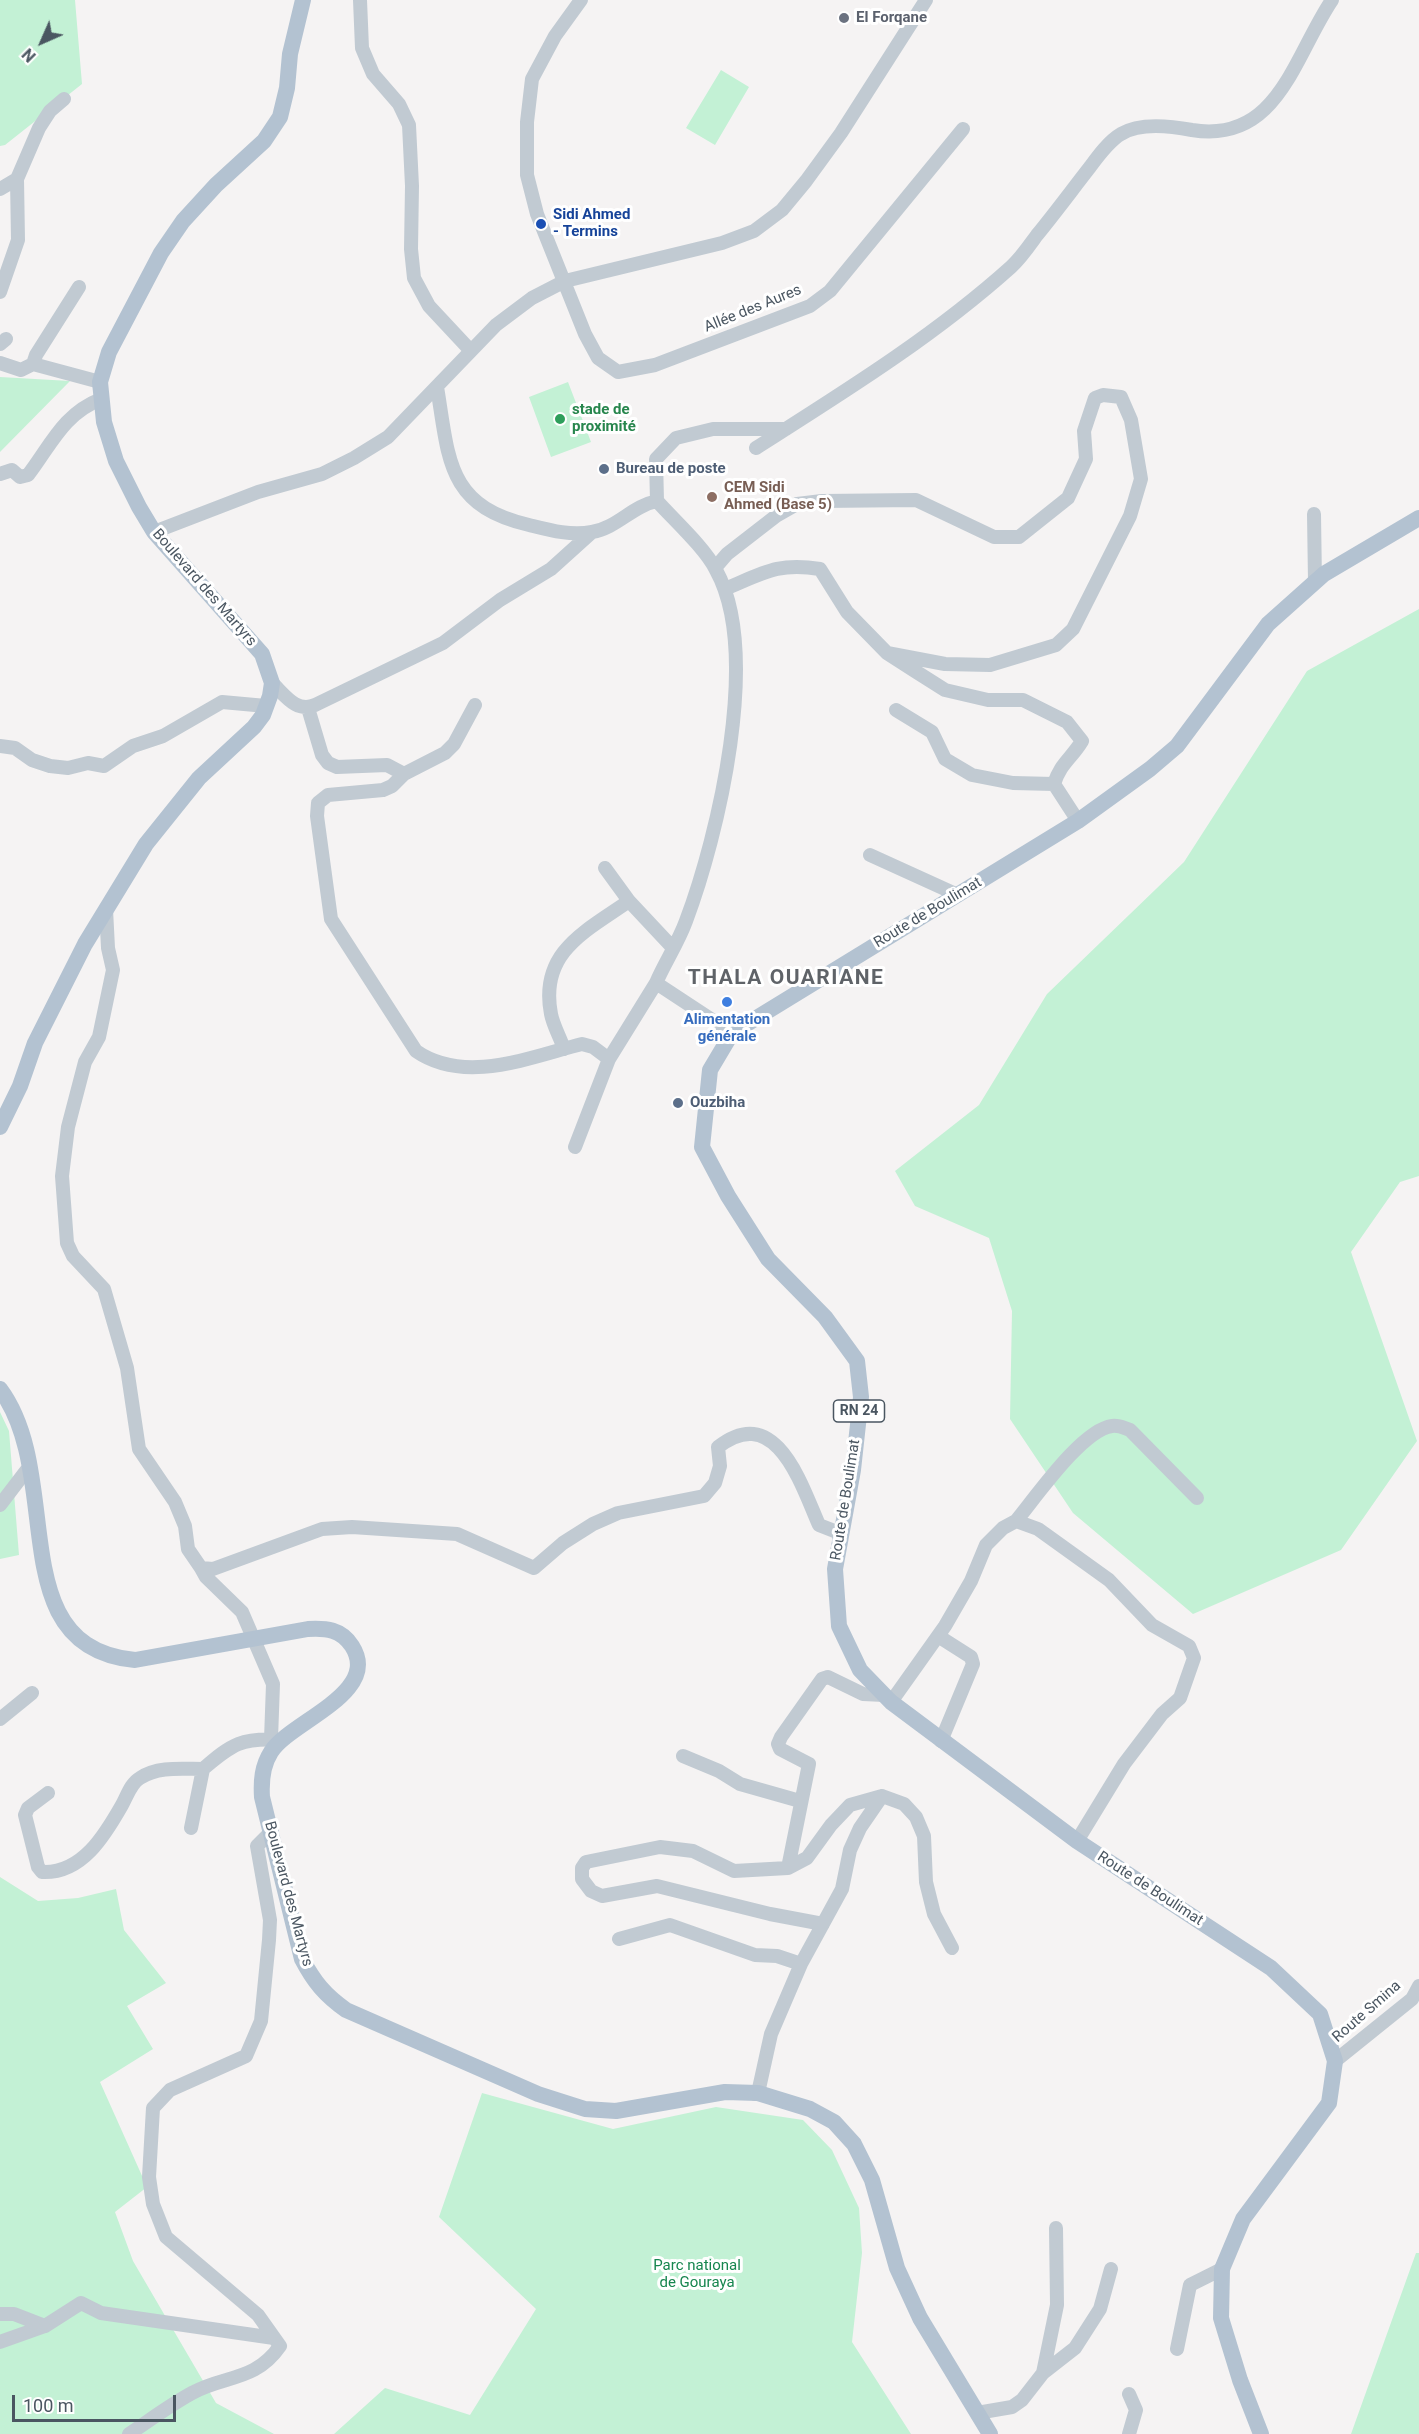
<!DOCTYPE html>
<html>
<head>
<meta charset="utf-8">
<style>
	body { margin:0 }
	#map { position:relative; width:1419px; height:2434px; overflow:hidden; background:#f5f3f3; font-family:Roboto,sans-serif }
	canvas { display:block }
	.north { position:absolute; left:12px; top:12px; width:60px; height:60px; -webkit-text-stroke:4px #fff; paint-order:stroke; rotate:225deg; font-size:16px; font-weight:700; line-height:24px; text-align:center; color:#4a5661 }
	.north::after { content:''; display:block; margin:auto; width:21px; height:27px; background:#4a5661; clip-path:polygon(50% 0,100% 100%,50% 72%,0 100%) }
	.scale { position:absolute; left:12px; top:2395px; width:164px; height:27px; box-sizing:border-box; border:3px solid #4a5661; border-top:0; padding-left:8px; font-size:18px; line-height:21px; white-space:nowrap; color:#4a5661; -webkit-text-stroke:4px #fff; paint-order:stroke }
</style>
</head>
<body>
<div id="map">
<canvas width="1419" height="2434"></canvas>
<div class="north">N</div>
<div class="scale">100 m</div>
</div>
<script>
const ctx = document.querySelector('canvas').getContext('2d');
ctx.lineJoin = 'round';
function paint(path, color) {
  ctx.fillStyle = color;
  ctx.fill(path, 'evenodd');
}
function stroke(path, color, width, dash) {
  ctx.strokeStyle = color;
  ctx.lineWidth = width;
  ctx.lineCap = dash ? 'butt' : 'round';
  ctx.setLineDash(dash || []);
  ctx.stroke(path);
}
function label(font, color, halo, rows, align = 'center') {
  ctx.font = font + ' Roboto,sans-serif';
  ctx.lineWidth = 6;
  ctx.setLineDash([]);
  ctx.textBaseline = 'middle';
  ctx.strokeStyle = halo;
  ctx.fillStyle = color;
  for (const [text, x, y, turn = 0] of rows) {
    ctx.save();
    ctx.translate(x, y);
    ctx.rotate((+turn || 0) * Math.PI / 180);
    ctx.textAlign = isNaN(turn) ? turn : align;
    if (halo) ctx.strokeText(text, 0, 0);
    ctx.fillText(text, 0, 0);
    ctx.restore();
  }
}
const green = new Path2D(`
	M0,0H75L82,84L5,145L0,146Z
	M721,70L749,87L715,145L686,128Z
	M0,377L70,381L0,452Z
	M568,382L591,442L551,457L529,397Z
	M1419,609V1176L1400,1182L1351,1252L1417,1441L1341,1550L1193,1614L1073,1513L1010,1419L1012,1311L989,1238L915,1206L895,1171L979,1105L1047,994L1184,862L1307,671Z
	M0,1412L9,1431L19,1555L0,1559Z
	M0,1877L38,1901L78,1898L116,1889L124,1930L166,1983L127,2006L153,2049L100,2082L147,2187L115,2212L133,2261L216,2403L274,2434H0Z
	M482,2093L613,2129L716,2107L803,2120L832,2150L859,2208L862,2253L852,2342L911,2434H334L385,2388L470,2415L536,2309L439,2217Z
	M1416,2253H1419V2434H1351Z`);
const minor = new Path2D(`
	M360,0L362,48L373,74L399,104L409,125L412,186L411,249L414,278L429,306L471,351
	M581,0L555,36L532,79L527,122V175L537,214L585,334L598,358L618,372L655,365L810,306L830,291L963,129
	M0,189L17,179
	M0,292L18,240L17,179L39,128L50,111L64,99
	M0,344L6,339
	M0,363L21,370L33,364L100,382
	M33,364L36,355L79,287
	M437,387C449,458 446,506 529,525C549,530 570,536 592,532C617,528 632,506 657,501
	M756,448C844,392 933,337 1011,267C1021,258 1029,246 1037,235C1055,213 1072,190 1090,167C1098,156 1109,141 1121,134C1140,122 1171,126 1192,130C1278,144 1294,56 1332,0
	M0,474L12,470L20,477L28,475C51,445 63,414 101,399
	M1314,514L1315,582
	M154,532L258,492L322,474L354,458L388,437L496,325L532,298L565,281L722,243L754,231L782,210L806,181L841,133L926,0
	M715,568L727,554L776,516L797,504L822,501L916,500L994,537H1019L1068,498L1086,459L1084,431L1095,398L1103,395L1121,397L1131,420L1141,479L1130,516L1073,629L1056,645L990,665L945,664L887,653
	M725,589C763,573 778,562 820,569L847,612L887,653L915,671L945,690L988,700H1023L1067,722L1082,741C1071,759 1060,764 1054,784L1078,821
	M272,683C285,695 296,713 315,705L443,643L500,600L551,569L592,532
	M475,705L454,744L445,753L404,774L392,786L383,790L328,795L318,803L317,816L331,919L416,1051C465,1085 530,1057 582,1044L593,1047L609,1059
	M308,708L322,755L328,763L337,767L387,765L404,774
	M896,710L932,732L945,759L972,775L1013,783L1054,784
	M0,746L15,748L32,760L50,766L68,768L88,763L104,766L133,746L163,736L222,702L266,706
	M870,855L958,895
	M605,868L629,901L673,948
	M106,909L108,948L113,970L99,1037L85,1062L68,1127L62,1176L67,1243L73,1256L104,1289L127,1368L139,1449L175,1502L185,1526L188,1549L201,1568L213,1569L322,1529L352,1527L457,1534L534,1568L563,1543L593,1524L618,1513L704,1496L715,1483L720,1466L718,1447C776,1402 801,1484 819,1525L842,1534
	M732,1033L656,983C665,962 678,943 686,921C718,836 762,653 716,570C705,548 674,520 657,501L656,459L676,438L713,429H786
	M564,1049C560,1037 553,1025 551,1014C539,952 586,931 629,901
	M575,1147L609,1059L656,983
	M0,1505L26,1471
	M1016,1521C1036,1497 1082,1430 1112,1426C1119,1425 1124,1428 1130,1430L1197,1498
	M201,1568L206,1577L242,1612L273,1684L271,1739
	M938,1636L971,1657L973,1664L941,1741
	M891,1702L945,1626L971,1581L986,1545L1003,1528L1016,1521L1038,1529L1109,1580L1152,1625L1189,1646L1194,1658L1180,1698L1162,1714L1124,1764L1077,1841
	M0,1719L32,1693
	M683,1756L719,1771L740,1784L800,1801
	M48,1793L28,1808L25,1815L38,1867L42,1872C82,1874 105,1835 122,1805C127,1796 131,1783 140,1778C158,1766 182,1769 203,1769C232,1744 242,1737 282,1740
	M191,1828L203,1769
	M788,1868L809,1764L780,1749L778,1744L781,1737L822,1679L828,1677L863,1694L884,1695
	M823,1924L770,1914L657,1886L602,1896L591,1891L582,1879V1868L586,1862L660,1847L693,1851L734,1871L788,1868L807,1858L831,1825L850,1805L882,1796L904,1804L916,1817L924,1836L926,1882L934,1914L952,1948
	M619,1939L670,1925L755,1955L777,1956L801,1964
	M1335,2061L1412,1999L1419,1986
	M755,2094L758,2093L771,2034L801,1964L842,1889L850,1850L860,1828L882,1796
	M0,2314H14L45,2326
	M0,2342L45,2326L81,2303L101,2313L274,2338
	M1177,2349L1190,2285L1222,2269
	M1043,2373L1057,2305L1056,2228
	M977,2413L1012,2407L1022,2400L1043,2373L1075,2348L1100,2309L1111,2269
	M129,2434C150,2420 170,2405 192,2393C224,2375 255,2382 280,2346L258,2315L166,2237L153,2204L149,2177L153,2108L170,2090L246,2056L261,2021L269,1940L270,1920L257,1846L272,1831
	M1129,2434L1136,2410L1129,2394`);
const major = new Path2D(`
	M0,1127L20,1086L35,1043L85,944L146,844L199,778L254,727L263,715L270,696L272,683L262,654L154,532L139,507L116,461L104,422L100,382L109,352L161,253L183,221L216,185L264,141L280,117L287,88L290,54L303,0
	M0,1389C66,1478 0,1647 135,1660L308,1629C326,1628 341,1629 352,1646C382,1693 289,1722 271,1752C262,1766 261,1781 262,1797L302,1959C314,1982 325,1995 346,2010L538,2094L585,2109L616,2111L725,2092L758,2093L810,2109L834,2122L854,2144L872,2180L897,2268L920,2318L990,2434
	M1261,2434L1240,2380L1221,2318L1222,2269L1243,2219L1329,2103L1335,2061L1320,2014L1271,1968L1077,1841L891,1702L860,1670L839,1626L835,1569L853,1470L861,1397L857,1361L825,1317L768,1259L728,1196L702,1147L710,1070L732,1033L1078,821L1150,769L1177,746L1268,624L1324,574L1419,518`);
const markers = [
	[844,18,6,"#6b7280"],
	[541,224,6,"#1a4fb4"],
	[560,419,6,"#2e9e5b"],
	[604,469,6,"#5c6f8a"],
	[712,497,6,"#8d6e63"],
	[727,1002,6,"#3f7fe0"],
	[678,1103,6,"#5c6f8a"]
];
const shields = [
	[859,1411,51]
];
const shieldNames = [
	["RN 24",859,1411]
];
const worshipNames = [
	["El Forqane",856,18]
];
const transitNames = [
	["Sidi Ahmed",553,215],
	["- Termins",553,232]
];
const streetNames = [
	["Allée des Aures",753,309,-22],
	["Boulevard des Martyrs",204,588,49],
	["Route de Boulimat",928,913,-31],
	["Route de Boulimat",846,1500,-81],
	["Route de Boulimat",1150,1889,33],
	["Boulevard des Martyrs",288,1894,75],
	["Route Smina",1367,2012,-41]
];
const leisureNames = [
	["stade de",572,410],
	["proximité",572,427]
];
const serviceNames = [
	["Bureau de poste",616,469],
	["Ouzbiha",690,1103]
];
const educationNames = [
	["CEM Sidi",724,488],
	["Ahmed (Base 5)",724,505]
];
const shopNames = [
	["Alimentation",727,1020],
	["générale",727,1037]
];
const parkNames = [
	["Parc national",697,2266],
	["de Gouraya",697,2283]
];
const districtNames = [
	["THALA OUARIANE",786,979]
];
paint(green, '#c3f1d5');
stroke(minor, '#c1cad2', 14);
stroke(major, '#b3c2d1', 16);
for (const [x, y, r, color] of markers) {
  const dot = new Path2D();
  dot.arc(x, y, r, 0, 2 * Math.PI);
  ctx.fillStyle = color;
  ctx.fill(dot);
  stroke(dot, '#fff', 2);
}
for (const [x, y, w] of shields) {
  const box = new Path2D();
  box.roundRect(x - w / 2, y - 11, w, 22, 4.5);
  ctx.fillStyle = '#fff';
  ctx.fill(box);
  stroke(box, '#4a5661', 1.5);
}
label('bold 14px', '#4a5661', null, shieldNames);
label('bold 15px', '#5b616d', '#fff', worshipNames, 'left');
label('bold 15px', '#164399', '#fff', transitNames, 'left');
label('15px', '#4a5661', '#fff', streetNames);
label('bold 15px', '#27864d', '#fff', leisureNames, 'left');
label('bold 15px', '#4e5e75', '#fff', serviceNames, 'left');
label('bold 15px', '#785e54', '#fff', educationNames, 'left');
label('bold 15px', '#366cbe', '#fff', shopNames);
label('15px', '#17864f', '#fff', parkNames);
ctx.letterSpacing = '1.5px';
label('bold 21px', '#5f6368', '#fff', districtNames);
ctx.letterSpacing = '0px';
</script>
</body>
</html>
